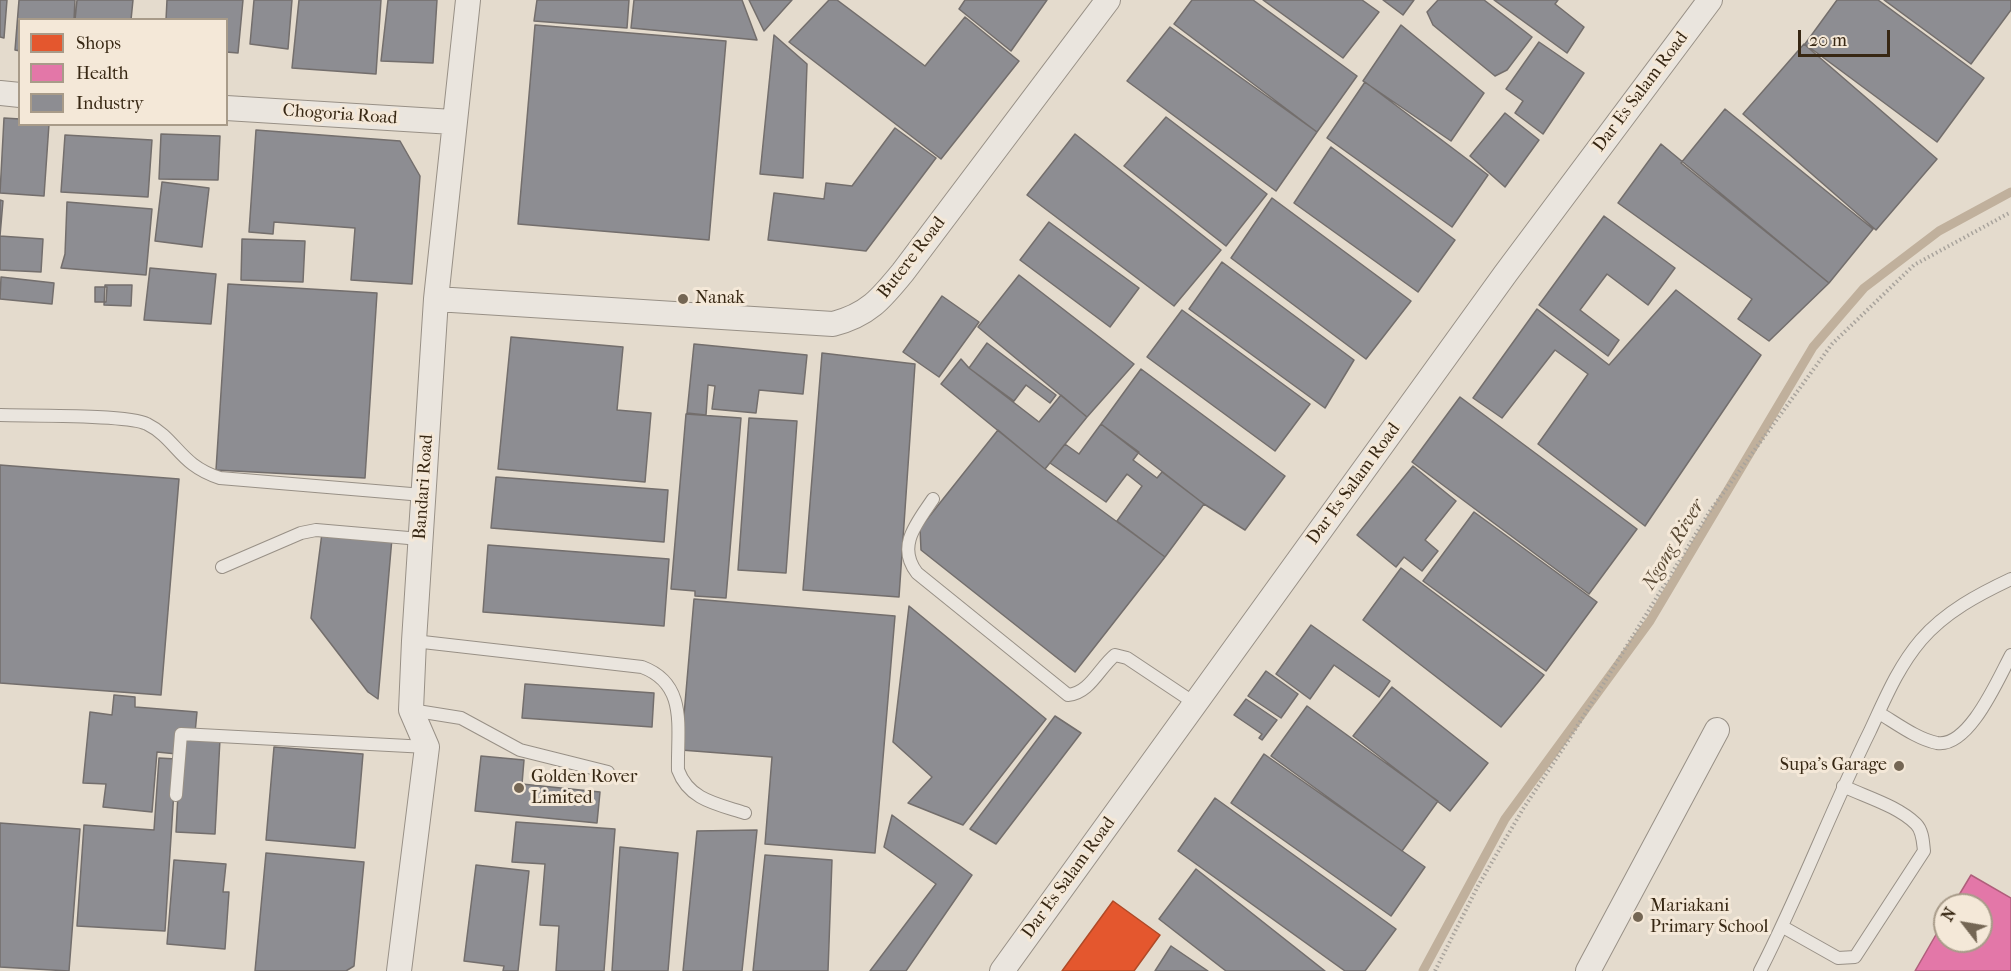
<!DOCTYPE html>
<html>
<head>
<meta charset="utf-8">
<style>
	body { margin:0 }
	#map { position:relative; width:2011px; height:971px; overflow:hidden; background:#e4dbcd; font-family:"IM FELL French Canon",serif }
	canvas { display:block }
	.legend { position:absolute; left:18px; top:18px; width:210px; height:108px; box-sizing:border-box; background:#f4e8d8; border:2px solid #a89b89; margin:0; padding:8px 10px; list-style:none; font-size:18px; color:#372713 }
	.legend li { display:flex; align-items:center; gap:12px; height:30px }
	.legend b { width:30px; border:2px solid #a89b89 }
	.north { position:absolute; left:1933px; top:893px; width:60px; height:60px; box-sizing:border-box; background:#f4e8d8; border:2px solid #a89b89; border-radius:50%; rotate:301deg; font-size:16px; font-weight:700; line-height:24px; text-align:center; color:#372713 }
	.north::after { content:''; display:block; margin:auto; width:21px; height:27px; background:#746654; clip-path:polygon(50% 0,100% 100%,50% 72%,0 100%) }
	.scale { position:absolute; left:1798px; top:30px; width:92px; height:27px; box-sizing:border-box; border:3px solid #372713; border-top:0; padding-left:8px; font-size:18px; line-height:21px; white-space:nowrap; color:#372713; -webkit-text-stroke:4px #f4e8d8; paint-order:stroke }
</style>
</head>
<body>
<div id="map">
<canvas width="2011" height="971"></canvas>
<ul class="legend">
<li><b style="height:16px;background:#e4572e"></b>Shops</li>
<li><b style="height:16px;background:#e377a8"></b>Health</li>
<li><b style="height:16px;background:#8d8d92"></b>Industry</li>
</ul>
<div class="north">N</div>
<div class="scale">20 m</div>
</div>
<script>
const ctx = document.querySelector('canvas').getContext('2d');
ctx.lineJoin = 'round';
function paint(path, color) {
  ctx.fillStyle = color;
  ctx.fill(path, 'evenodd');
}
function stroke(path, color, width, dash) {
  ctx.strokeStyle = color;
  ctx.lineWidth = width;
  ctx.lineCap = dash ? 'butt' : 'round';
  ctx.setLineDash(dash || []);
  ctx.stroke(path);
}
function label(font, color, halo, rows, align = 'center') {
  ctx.font = font + ' "IM FELL French Canon",serif';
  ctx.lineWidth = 6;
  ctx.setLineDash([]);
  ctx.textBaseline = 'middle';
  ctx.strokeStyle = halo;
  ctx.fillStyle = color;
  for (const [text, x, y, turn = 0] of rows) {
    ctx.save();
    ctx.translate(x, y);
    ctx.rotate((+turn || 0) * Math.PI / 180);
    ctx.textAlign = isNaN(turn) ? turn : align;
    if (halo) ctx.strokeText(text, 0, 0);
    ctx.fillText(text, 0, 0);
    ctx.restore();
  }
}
const shops = new Path2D(`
	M1113,901L1160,935L1134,971H1062Z`);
const health = new Path2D(`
	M1971,875L2011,898V971H1915L1945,919V941H1981V905H1953Z`);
const industry = new Path2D(`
	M0,0H7L4,38L0,37Z
	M19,0H75L74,20H20V51L15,50Z
	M77,0H133L131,20H75Z
	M167,0H243L238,53L226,52V20H166Z
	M254,0H292L288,49L250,44Z
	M299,0H381L376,74L292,68Z
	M388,0H437L433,63L381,61Z
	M537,0H629L627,28L534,21Z
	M634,0H742L757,40L631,28Z
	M749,0H792L764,31Z
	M829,0H837L925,66L965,17L1019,61L941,159L789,42Z
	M965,0H1047L1011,51L959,9Z
	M1192,0H1253L1357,76L1317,132L1174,24Z
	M1263,0H1362L1379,12L1343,58Z
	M1383,0H1414L1403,15Z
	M1438,0H1484L1532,37L1507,70L1495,76L1433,25L1427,12Z
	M1494,0H1558L1555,4L1584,27L1567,53Z
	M1837,0H1878L1984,78L1937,142L1805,44Z
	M1884,0H2011V10L1971,64Z
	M535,25L726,41L709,240L518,224Z
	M1401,25L1484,93L1451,141L1363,81Z
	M1170,27L1317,132L1276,191L1127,81Z
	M774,35L807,64L803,178L760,174Z
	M1539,42L1584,73L1543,134L1515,113L1523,101L1506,89Z
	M1804,44L1937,159L1876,230L1743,114Z
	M1365,82L1488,175L1452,227L1327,138Z
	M1725,109L1873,229L1829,283L1681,163Z
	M1505,113L1539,140L1505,187L1470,156Z
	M1166,117L1267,194L1226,246L1124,166Z
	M4,118L20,119V124H49L44,196L0,193Z
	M895,128L936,158L866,251L768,240L774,193L824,199L826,183L852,186Z
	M256,130L400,141L420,176L412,284L351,280L355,228L274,222L273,234L249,232Z
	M161,134L220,136L218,180L159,179Z
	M1075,134L1221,250L1174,306L1027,195Z
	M65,135L152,140L148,197L61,192Z
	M1661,144L1829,283L1769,341L1738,319L1752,299L1618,203Z
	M1331,147L1455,240L1418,292L1294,203Z
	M162,182L209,188L202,247L155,241Z
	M1272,198L1411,301L1366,359L1231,258Z
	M0,200L3,201L0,236L43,239L41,272L0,270Z
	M67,202L152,209L146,275L61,268L65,254Z
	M1604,216L1675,268L1648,305L1607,274L1580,310L1619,340L1608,356L1539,305Z
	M1049,222L1139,288L1110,327L1020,260Z
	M242,239L305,241L303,282L241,280Z
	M1222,262L1354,360L1325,408L1189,309Z
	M150,268L216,274L211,324L144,320Z
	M1019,275L1134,364L1087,417L978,327Z
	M1,277L54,283L52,304L0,299Z
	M228,284L377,293L365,478L216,470Z
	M105,285H132L131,306L104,305Z
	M95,287H107L106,302H95Z
	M1676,290L1761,355L1645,526L1538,444L1588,374L1555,350L1502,418L1473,398L1537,309L1609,365Z
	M942,296L979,322L939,377L903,352Z
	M1182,310L1310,404L1275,451L1147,357Z
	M511,337L623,347L617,410L651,413L645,482L498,469Z
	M987,343L1056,395L1050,403L1026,385L1014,401L969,368Z
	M694,344L807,355L803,394L759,390L756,413L712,409L715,386L708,385L706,415L687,413Z
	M822,353L915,364L899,597L803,590Z
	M961,359L969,368L1039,422L1061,395L1087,417L1045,469L941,384Z
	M1141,369L1285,476L1245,530L1204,504L1101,424Z
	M1460,397L1637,529L1589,594L1412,462Z
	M686,414L741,418L726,598L695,596V591L671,589Z
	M749,418L797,421L786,573L738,570Z
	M1101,424L1139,452L1133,460L1157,478L1162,472L1204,504L1165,557L1117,521L1142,486L1127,474L1106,502L1050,463L1065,444L1079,454Z
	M998,430L1045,469L1165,557L1075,672L921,550L920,528Z
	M0,465L179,479L161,695L0,683Z
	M1413,466L1456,501L1425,540L1438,551L1422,571L1404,557L1396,567L1357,535Z
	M496,477L668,490L664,542L491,528Z
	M1474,512L1597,602L1546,671L1423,581Z
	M322,533L392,538L378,699L368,692L311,618Z
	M488,545L669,559L664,626L483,612Z
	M1401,568L1544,675L1501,727L1363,620Z
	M694,599L895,616L875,853L765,844L772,757L681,750Z
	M909,606L1046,719L963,825L908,803L932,777L893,742Z
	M1311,625L1390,681L1379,697L1334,665L1310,699L1276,674Z
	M1266,671L1298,694L1281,718L1248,696Z
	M525,684L654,693L652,727L522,718Z
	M1392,687L1488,763L1450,811L1353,736Z
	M114,695L135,697V707L197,712L195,733L179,732L177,754L157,752L152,812L103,807L106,784L83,783L90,712L112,715Z
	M1246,699L1277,720L1262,740L1259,738L1262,734L1234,715Z
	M1307,706L1438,801L1402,851L1271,756Z
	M1055,716L1081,733L996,844L970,829Z
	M181,737L220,739L215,834L176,832Z
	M274,747L363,754L355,848L266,840Z
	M1264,754L1425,867L1391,916L1231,803Z
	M481,756L524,760L522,784L600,792L597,823L475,811Z
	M159,758L176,759L165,931L77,926L84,825L154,830Z
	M1215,798L1396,929L1365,971H1345L1178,851Z
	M892,815L972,875L906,971H870L936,884L884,847Z
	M516,822L615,829L604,971H556L559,926L540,925L545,864L512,862Z
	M0,823L80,829L69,971L0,967Z
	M757,830L742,971H683L697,831Z
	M620,847L678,853L668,971H612Z
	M266,853L364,862L354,966L346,971H255Z
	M765,855L832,860L828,971H753Z
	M174,860L226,864L223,892H229L225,949L167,944Z
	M476,865L529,871L518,971H503L504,966L464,961Z
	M1196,869L1325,971H1226L1159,919Z
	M1171,946L1208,971H1155Z`);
const stream = new Path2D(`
	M1423,971L1505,819L1650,621L1813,347L1864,288L1939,231L2011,192`);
const path = new Path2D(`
	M1435,971L1478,886L1523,809L1570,738L1710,511L1832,344L1914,265L2011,212`);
const service = new Path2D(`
	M0,415C27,416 129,414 147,424C177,439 179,465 220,478L423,495
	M933,499C917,523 896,546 917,573L1068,695C1090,693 1099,668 1115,655L1127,658L1196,704
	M222,567L301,533L316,530L420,539
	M414,641L642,667C688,684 677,728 678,770C689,800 717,804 745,813
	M411,710L461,718L520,750L608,772
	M1879,713C1896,723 1917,739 1937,743C1969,748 1998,679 2011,655
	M176,795L181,734L427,747
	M1783,927L1838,958L1855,957L1924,851C1923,843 1923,831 1916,824C1898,806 1866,797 1843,786
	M1760,971C1800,893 1831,810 1870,731C1885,699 1898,667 1921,640C1945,612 1979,594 2011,579`);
const minor = new Path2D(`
	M0,93L20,95
	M226,108L453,122
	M436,299L833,324C868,315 881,299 903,272L1108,0
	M399,971L427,747L411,710L414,641L436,299L468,0
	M1002,971L1506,273L1710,0
	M1588,971L1717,730`);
const markers = [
	[683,299,6,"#746654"],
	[1899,766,6,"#746654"],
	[519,788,6,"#746654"],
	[1638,917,6,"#746654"]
];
const streetNames = [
	["Dar Es Salam Road",1641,92,-53],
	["Chogoria Road",340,115,4],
	["Butere Road",912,258,-52],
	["Dar Es Salam Road",1354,484,-54],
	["Bandari Road",424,487,-86],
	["Dar Es Salam Road",1069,878,-54]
];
const poiNames = [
	["Nanak",695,299],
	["Supa's Garage",1887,766,"right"],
	["Golden Rover",531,778],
	["Limited",531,799],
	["Mariakani",1650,907],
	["Primary School",1650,928]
];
const waterNames = [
	["Ngong River",1674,545,-59]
];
paint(shops, '#e4572e');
stroke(shops, '#b04926', 1.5);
paint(health, '#e377a8');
stroke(health, '#af5f7b', 1.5);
paint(industry, '#8d8d92');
stroke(industry, '#736e6c', 1.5);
stroke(stream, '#c0b09c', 9);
stroke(service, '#989086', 14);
stroke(minor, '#989086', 26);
stroke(path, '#a8a39c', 4, [1.5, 3]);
stroke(service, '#eae5de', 12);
stroke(minor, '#eae5de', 24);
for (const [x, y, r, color] of markers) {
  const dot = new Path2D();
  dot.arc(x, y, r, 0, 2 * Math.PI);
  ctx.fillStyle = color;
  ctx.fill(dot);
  stroke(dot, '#f4e8d8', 2);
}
label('18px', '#372713', '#f4e8d8', streetNames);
label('18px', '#372713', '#f4e8d8', poiNames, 'left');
label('italic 20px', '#5b4b36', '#f4e8d8', waterNames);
</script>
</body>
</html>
